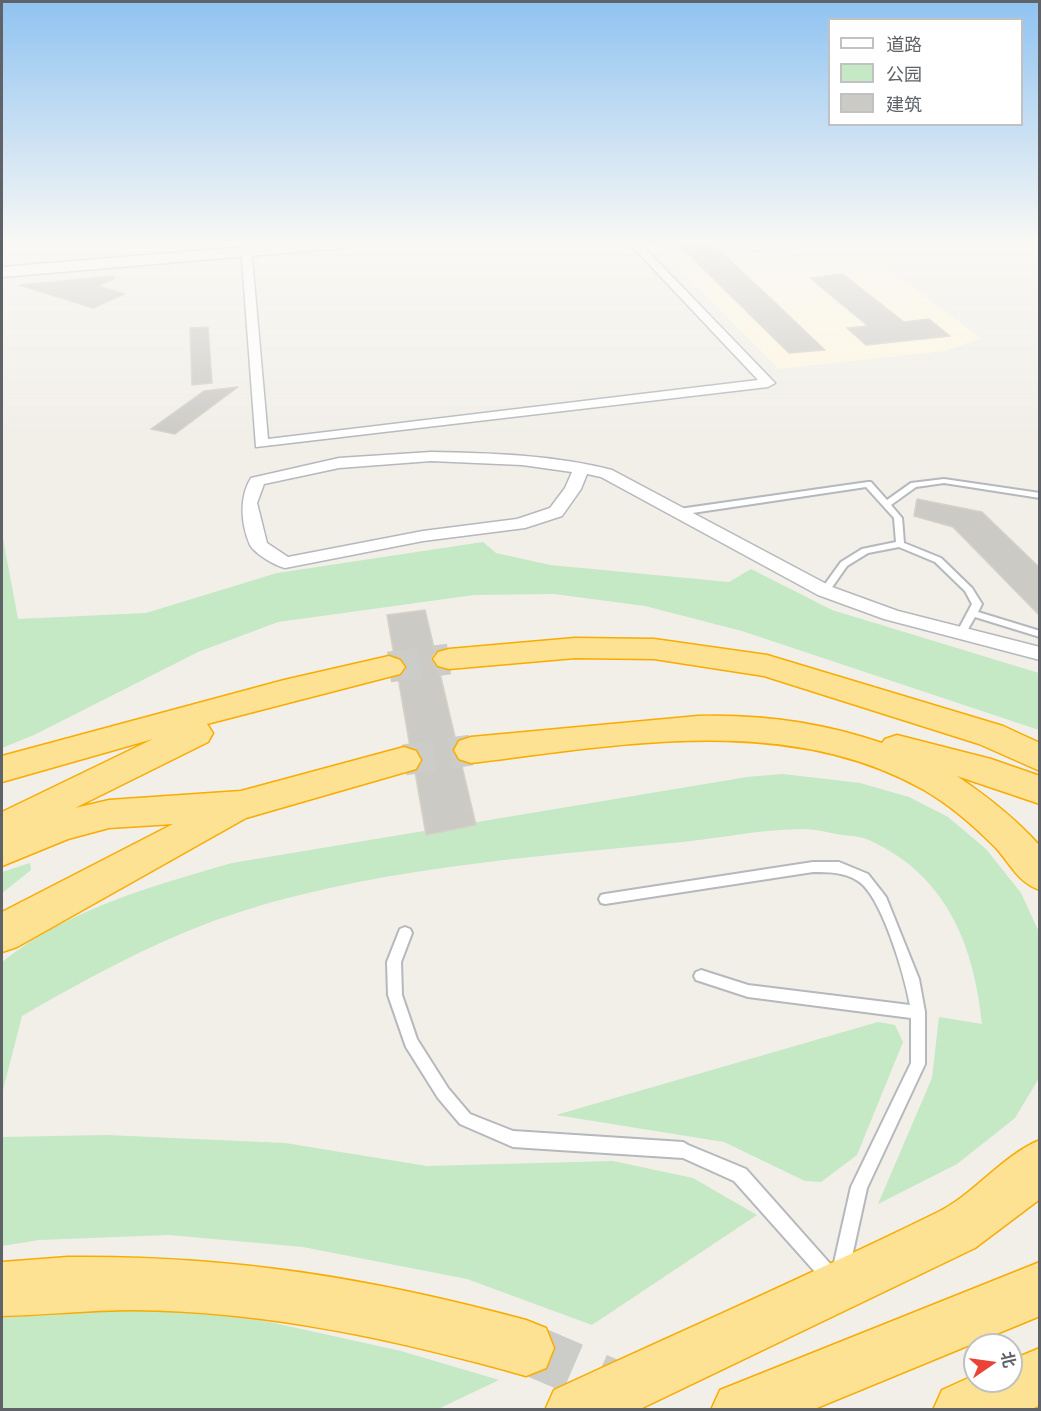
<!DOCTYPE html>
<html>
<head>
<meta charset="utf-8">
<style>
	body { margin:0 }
	#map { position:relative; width:1041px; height:1411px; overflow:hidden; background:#f1efe8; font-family:"Asap Condensed","Noto Sans SC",sans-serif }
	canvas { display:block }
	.frame { position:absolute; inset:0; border:3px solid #5f6368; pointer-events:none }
	.legend { position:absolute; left:828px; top:18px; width:195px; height:108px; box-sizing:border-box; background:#fff; border:2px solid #bfc1c3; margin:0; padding:8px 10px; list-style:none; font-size:18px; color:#5f6368 }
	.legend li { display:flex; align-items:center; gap:12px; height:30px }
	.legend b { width:30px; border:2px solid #bfc1c3 }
	.north { position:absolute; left:963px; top:1333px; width:60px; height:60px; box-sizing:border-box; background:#fff; border:2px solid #bfc1c3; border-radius:50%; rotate:77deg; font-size:16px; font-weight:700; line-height:24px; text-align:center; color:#5f6368 }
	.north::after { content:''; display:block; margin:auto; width:21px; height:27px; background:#ea4335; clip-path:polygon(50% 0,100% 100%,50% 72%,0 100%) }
</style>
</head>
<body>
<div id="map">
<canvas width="1041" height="1411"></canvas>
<div class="frame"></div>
<ul class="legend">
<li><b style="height:8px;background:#fff"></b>道路</li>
<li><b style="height:16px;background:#c5e8c5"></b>公园</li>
<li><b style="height:16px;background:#cccac5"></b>建筑</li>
</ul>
<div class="north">北</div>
</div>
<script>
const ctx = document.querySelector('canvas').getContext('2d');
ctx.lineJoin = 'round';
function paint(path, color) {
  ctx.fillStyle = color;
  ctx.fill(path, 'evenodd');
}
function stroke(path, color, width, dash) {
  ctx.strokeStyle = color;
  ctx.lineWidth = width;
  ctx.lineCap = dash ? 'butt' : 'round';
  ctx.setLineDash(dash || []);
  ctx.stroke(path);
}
const commercial = new Path2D(`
	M654,243H796L786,260L827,256L878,261L982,339L944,351L779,369Z`);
const green = new Path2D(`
	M2,533L18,619L146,613L277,573L483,542L496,553L550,565L729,582L751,569L832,610L1039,673V730L742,631L645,606L554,594L474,595L278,622L198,652L34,735L2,748Z
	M783,774L860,783L909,797L948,817L986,849L1021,893L1039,932V1078L1015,1118L957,1164L878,1204L932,1078L939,1017L982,1024C974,944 946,875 869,840C861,836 851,836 842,835C830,833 816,829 803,829C763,829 721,838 682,842C532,857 358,869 216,920C146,946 86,979 22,1016L2,1094V962C68,909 152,886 232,863L747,777Z
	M30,863L31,870L2,893V872Z
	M878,1022L895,1025L903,1042L857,1155L821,1182L805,1181L724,1142L556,1115Z
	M107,1135L285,1143L427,1166L613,1161L693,1178L757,1215L592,1325L467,1279L303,1247L169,1235L39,1240L2,1246V1137Z
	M129,1307L256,1319L401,1351L499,1380L438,1409L2,1410V1318Z`);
const building = new Path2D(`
	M677,243H712L825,350L789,353Z
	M843,274L904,322L929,319L950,336L866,345L847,328L868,326L810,278Z
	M114,276V279L98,286L125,294L93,308L19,285Z
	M208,327L212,383L192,385L190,328Z
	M238,387L175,434L151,429L204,391Z
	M917,499L982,512L1040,568V616L953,527L914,516Z
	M425,610L435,652L431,659L439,669L456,741L452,751L461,762L476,825L426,835L415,772L423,759L418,750L410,747L398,677L407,667L402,659L394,655L387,615Z`);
const highwayTunnelFar1 = new Path2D(`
	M389,667L449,659
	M404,760L471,750`);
const highwayTunnel = new Path2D(`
	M526,1348L626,1391L651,1410`);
const lane = new Path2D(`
	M944,479L1040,493V498L944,483L916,487L891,505L902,518L904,543L941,558L972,588L982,604L978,612L1040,631V637L975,617L964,636H958L956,634L972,604L965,591L935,562L899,547L868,553L847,566L828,593H822L820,591L841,562L862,549L896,542L894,518L866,487L679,515L675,512L679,509L868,482H871L887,500L911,483Z
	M813,862H839L868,874L886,897L919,979L925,1012V1064L867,1188L849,1270L847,1276L841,1278L838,1277L836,1282L830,1284L824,1282L734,1181L683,1158L513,1147L460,1124L438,1098L406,1047L388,995L387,962L400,929L405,927L410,929L412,933L401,962L402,995L417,1039L448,1088L470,1114L513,1131L683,1142L688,1145L746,1169L833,1267L851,1187L911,1063V1018L748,997L696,980L694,976L696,972L701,970L748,985L910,1005C905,977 882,896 858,881C844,872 829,872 813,872L605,904L601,903L599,899L601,895L605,894Z`);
const street = new Path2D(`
	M246,243L251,246L268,439L758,380L629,243H640L775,383L768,387L256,447L241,246Z
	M744,243H755L761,249L752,251Z
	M431,452C491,453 554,455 612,470L832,587L898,611L1040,647V660L884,619L818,595L601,477L587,474L581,489L562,516L525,528L423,541L285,568C276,566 255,554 250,545C241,524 239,497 251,478L339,458ZM431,461L522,465L572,472L565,488L550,508L517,519L423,531L288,557L267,543L257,503L264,484L339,468Z`);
const secondary = new Path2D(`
	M292,243H351L343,248L2,277V267Z`);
const highway = new Path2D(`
	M575,638L654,639L767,655L1003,726L1040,743V771L979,744L764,676L654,659L575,658L449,669L438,666L433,659L438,652L449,649Z
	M389,656L400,660L405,667L400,674L207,724L213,733L208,742L75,808L109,800L241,791L404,747L416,751L421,760L416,769L246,818L17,947L2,952V912L173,824L109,828L68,839L2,866V812L153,739L2,782V756L284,680Z
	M698,716C760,714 824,723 882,743L885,739L897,735L991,759L1040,776V804L957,776C988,797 1015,818 1040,846V890C1018,883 1010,863 995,847C974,826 950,805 924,790C787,712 620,745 471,763L459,759L454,750L459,741L471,737Z
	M1040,1140V1199L975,1248L638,1410H545L554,1390C681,1331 810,1275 936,1213C974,1195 1001,1156 1040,1140Z
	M68,1257C229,1255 371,1278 526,1320L546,1328L554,1348L546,1368L526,1376C398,1340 267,1311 133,1310C89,1310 45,1315 2,1316V1262Z
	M1040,1262V1316L812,1410H711L720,1390Z
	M1040,1348V1405L1030,1410H933L942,1390L975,1375V1381H1011V1360Z`);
paint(commercial, '#fef7e0');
paint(green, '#c5e8c5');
paint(building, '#cccac5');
stroke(building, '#d6d1c6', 1.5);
stroke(highwayTunnelFar1, '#ccccc8', 31, [31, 16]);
stroke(highwayTunnel, '#ccccc8', 51, [51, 26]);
stroke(lane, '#b5b8bc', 4);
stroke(street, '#b5b8bc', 3);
stroke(secondary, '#b6babf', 3);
stroke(highway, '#f9ab00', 3);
paint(lane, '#fff');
paint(street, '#fff');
paint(secondary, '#fff');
paint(highway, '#fde293');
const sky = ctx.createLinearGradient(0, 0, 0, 440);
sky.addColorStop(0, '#8fc3f1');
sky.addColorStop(0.55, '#f9f8f5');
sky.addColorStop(1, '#f9f8f500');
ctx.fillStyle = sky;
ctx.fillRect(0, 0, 1041, 440);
</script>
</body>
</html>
